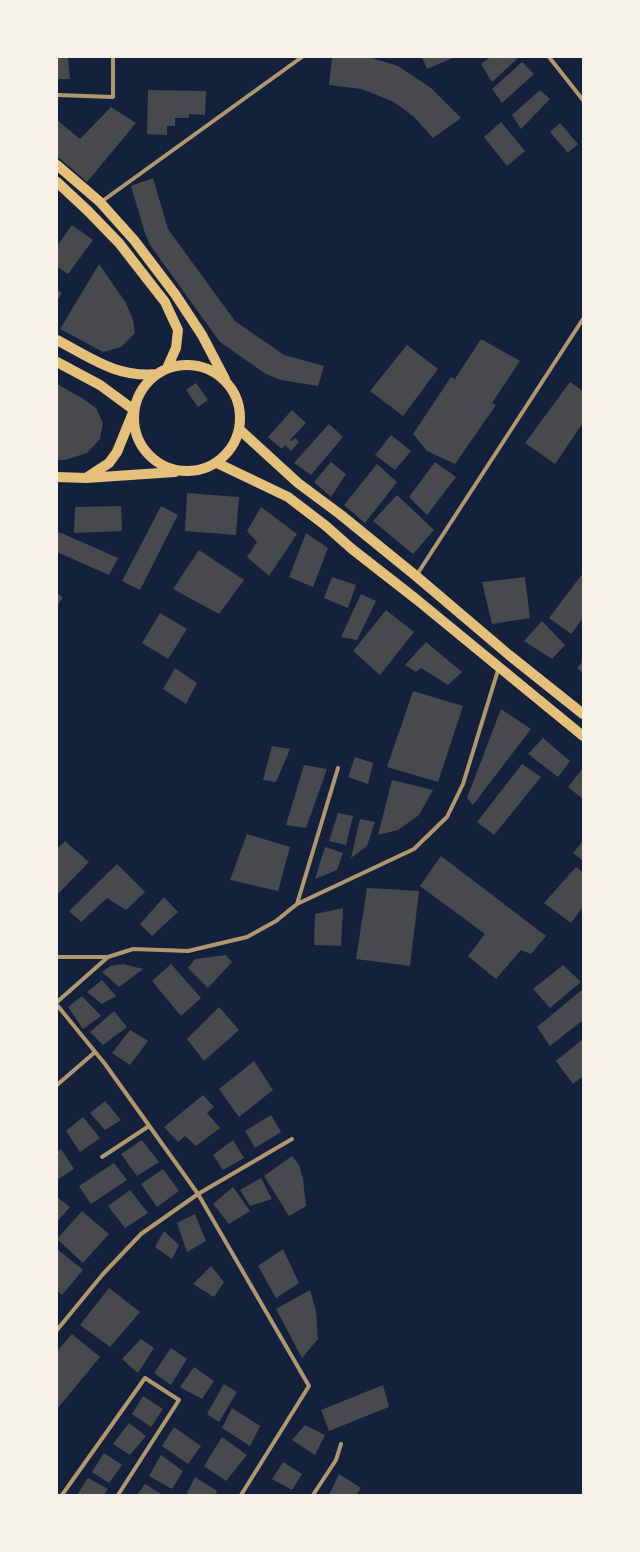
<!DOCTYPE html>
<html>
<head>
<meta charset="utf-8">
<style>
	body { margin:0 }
	#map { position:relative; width:640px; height:1552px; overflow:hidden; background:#14213d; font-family:"Archivo Narrow",sans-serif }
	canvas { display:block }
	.frame { position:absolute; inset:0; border:58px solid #f6f1e7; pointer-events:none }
</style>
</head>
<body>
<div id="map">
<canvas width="640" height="1552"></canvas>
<div class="frame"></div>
</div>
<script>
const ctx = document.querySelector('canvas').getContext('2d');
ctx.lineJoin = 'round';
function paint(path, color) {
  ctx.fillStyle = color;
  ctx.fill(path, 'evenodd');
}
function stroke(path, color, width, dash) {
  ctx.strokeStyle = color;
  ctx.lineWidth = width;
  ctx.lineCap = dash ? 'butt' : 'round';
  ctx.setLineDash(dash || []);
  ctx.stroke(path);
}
const building = new Path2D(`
	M57,57H68L70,79H57Z
	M332,57H369L398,66L431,88L461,118L433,138L414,117L394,102L362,89L329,85Z
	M422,57H455L427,69Z
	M490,57H519L492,82L481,64Z
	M522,62L534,74L502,103L492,89Z
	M148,90L206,91L205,115L189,114V118H175V126H167V135L147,134Z
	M540,90L550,99L521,129L512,115Z
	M111,107L136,123L87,182L57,156V120L80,139Z
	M501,122L525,151L507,166L484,137Z
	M560,123L578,144L568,153L550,132Z
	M153,178L168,229L235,321L284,355L324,366L318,386L281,380L266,374L220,342L150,245L145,233L131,186Z
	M72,225L93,240L68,274L57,267V246Z
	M99,264L126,303L133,320L135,333L121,347L103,352L60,329Z
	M57,290L62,293L57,301Z
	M481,339L520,361L492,403L496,405L455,464L427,451L413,434L451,377L455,379Z
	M407,345L438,369L403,416L370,391Z
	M570,382L583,391V423L555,464L525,443Z
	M196,383L208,400L198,407L186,390Z
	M57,384L82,398L96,408L103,423L100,439L87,453L65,460H57Z
	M292,410L306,423L290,440L292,441L295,438L299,442L291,451L285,445L282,449L268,437Z
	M329,424L343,437L311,475L294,463Z
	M391,435L411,451L395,470L375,455Z
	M331,462L346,474L331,497L314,482Z
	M435,462L456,477L427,515L409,497Z
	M377,464L397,482L365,523L344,505Z
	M187,493L239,497L236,535L185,531Z
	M397,495L434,530L413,554L373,521Z
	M121,506L122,531L74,533L75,507Z
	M161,506L178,515L140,590L122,581Z
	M261,507L297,534L269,576L247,557L257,542L247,531Z
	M59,532L118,558L109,575L57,552V536Z
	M306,533L328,548L313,587L289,577Z
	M199,550L244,580L219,614L173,589Z
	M583,573V618L571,634L549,618Z
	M332,577L356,585L348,608L324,598Z
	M525,577L530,618L492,624L482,582Z
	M57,593L63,598L57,605Z
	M361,594L376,601L357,640L341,637Z
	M386,610L414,632L380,675L353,651Z
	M160,613L187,629L168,659L142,643Z
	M542,621L565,645L552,659L524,641Z
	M426,642L462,672L448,685L421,668L416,672L405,665Z
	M583,661V673L577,668Z
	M175,668L197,683L186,704L163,689Z
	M413,691L463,706L438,782L387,767Z
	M501,709L531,729L473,805L467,798Z
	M543,738L570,761L558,777L528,754Z
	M272,746L290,749L276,782L263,780Z
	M355,757L373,763L368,784L348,777Z
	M522,764L541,777L494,835L477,822Z
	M304,765L327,769L306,828L286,825Z
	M583,768V799L568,787Z
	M392,780L433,790L419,815L398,830L378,835Z
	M338,813L353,816L346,845L329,841Z
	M360,819L375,822L367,846L351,858Z
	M247,834L290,847L278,891L230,880Z
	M65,841L89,862L57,895V849Z
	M583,841V861L573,853Z
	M325,847L343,853L337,870L315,879Z
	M441,856L546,936L531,954L521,950L496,979L468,956L485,934L420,886Z
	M117,864L145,892L126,910L107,898L81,922L69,911Z
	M576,867L583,872V907L571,923L544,903Z
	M367,888L419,891L410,966L356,959Z
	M164,897L178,912L152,936L140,924Z
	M343,908L341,946L314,945L315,914Z
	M226,955L232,962L208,988L188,968L195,959Z
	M123,964L143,969L119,987L102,972L110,966Z
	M171,964L201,998L181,1016L152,981Z
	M563,965L581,982L550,1008L533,989Z
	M102,980L116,996L102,1004L87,992Z
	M583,989V1020L550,1046L537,1027Z
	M82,996L101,1016L83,1029L68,1007Z
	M219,1007L239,1030L204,1061L187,1039Z
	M114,1011L127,1027L103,1045L90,1032Z
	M130,1030L148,1041L130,1065L112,1053Z
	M583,1039V1076L573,1084L556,1061Z
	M254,1061L273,1090L239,1117L219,1089Z
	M203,1095L214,1107L207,1113L220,1128L196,1146L185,1136L178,1142L164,1127Z
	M105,1101L121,1120L105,1130L90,1113Z
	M271,1115L281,1132L255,1148L245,1131Z
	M83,1117L100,1138L80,1152L66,1131Z
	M142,1140L159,1162L137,1176L121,1154Z
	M233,1140L244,1158L223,1170L213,1155Z
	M61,1149L74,1169L57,1180V1151Z
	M292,1156L299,1165L303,1179L306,1206L289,1216L264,1176Z
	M114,1163L127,1180L91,1204L79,1186Z
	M163,1169L179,1191L157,1207L141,1184Z
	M261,1178L272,1199L250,1206L240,1190Z
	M233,1187L250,1211L229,1224L213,1204Z
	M130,1190L148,1213L125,1228L108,1206Z
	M57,1197L70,1207L57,1222Z
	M82,1211L109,1234L83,1263L57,1239Z
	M195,1214L206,1241L187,1252L177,1223Z
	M164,1231L179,1245L172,1259L155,1247Z
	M57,1249L83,1270L62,1295L57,1291Z
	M283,1249L299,1283L276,1298L258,1266Z
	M211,1266L224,1282L214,1297L193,1284Z
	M109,1288L140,1312L110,1347L80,1325Z
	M310,1290L316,1311L318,1339L302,1358L276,1309Z
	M72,1334L100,1357L57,1409V1351Z
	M141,1339L154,1348L138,1373L122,1359Z
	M171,1348L187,1359L171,1385L154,1373Z
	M194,1367L214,1381L202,1399L180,1387Z
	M224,1384L237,1392L219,1422L207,1414Z
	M383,1385L389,1407L329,1431L321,1410Z
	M143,1396L163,1409L151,1427L132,1414Z
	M232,1408L260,1426L250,1446L222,1428Z
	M129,1423L146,1436L130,1455L113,1444Z
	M305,1425L325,1435L315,1455L292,1440Z
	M174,1427L201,1446L188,1464L162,1446Z
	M222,1437L247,1455L226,1481L204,1466Z
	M104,1453L122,1465L109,1483L92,1472Z
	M161,1455L183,1471L172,1489L149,1476Z
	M283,1462L302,1474L292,1490L272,1479Z
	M339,1474L361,1488L356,1495H329Z
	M195,1477L217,1491L215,1495H186Z
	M88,1478L108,1489L104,1495H77Z
	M145,1484L163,1495H137Z`);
const minor = new Path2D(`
	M549,57L583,100
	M57,95L113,97V57
	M101,202L302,57
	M416,576L583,319
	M297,904L338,768
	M57,957H108L133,949L188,951L247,937L276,921L297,904L414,849L447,817L463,784L499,667
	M57,1002L108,957
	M57,1005L105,1064L198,1194L309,1386L241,1495
	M57,1085L95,1052
	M102,1157L149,1126
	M57,1330L103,1274L141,1234L198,1194L292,1139
	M62,1495L145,1378L179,1400L118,1495
	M313,1495L336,1460L341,1444`);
const primary = new Path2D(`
	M57,165L100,202L134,240L175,294L202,335L225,379
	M57,182L88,211L119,243L165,302L178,330L176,348L167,368
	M57,340C91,358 117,378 157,374
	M57,362L100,385L134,410L117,452L109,463L86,478
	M134 418a53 53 0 1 1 106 0a53 53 0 1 1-106 0Z
	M240,430L298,483L341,515L416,576L509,655L583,714
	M217,463L288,497L326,526L352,549L416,599L583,736
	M57,477L86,478L175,472`);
paint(building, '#48494c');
stroke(minor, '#b1986c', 4);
stroke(primary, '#e5c07b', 10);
</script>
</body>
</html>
